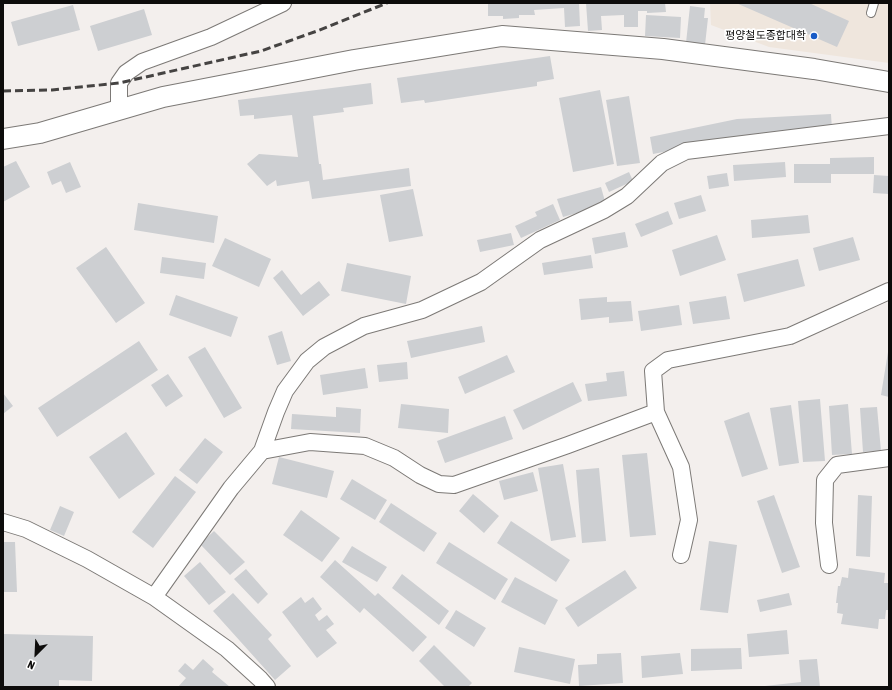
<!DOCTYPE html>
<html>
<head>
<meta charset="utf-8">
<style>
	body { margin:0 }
	#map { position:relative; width:892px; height:690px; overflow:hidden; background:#f3efed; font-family:"Asap Condensed",sans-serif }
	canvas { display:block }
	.frame { position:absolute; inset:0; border:4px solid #0d0c0b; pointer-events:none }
	.north { position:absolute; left:16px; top:634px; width:40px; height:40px; -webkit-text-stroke:3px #fff; paint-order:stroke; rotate:204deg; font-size:11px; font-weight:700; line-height:16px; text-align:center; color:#0d0c0b }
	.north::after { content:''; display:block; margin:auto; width:14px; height:18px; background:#0d0c0b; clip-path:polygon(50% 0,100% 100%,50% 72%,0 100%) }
</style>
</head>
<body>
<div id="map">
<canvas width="892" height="690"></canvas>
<div class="frame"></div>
<div class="north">N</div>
</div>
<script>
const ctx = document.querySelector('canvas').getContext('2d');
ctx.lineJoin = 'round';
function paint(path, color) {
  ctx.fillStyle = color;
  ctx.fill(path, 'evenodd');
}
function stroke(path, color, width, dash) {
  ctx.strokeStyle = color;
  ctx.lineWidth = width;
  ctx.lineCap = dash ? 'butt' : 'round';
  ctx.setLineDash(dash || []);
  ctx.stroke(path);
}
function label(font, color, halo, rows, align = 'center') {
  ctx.font = font + ' "Asap Condensed","Noto Sans KR",sans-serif';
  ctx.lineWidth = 3.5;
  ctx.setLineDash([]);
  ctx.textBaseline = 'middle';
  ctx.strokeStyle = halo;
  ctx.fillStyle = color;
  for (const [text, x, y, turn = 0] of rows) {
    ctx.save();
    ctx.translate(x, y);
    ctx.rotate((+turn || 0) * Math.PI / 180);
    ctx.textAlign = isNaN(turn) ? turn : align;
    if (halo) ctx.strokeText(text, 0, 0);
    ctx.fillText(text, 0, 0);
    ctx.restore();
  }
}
const built = new Path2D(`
	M710,3H889V63L769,47L711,25Z`);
const building = new Path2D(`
	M488,3H579L580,26L565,27L564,8L534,10L535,15H519V18L503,19V16H488Z
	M586,3H665L666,12L647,13V11H638V27H624V15L601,16L602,30L588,31Z
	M736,3H809L849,21L837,47Z
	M73,5L80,30L18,46L11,22Z
	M690,6L705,8L704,18H708L705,45L686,43Z
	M144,9L152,35L98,51L90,26Z
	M646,15L681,17L680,38L645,36Z
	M550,56L554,79L537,82V86L425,103L424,100L401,103L397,78Z
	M371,83L373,104L343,108L344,112L313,116L319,164H321L323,180L409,168L411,186L312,199L309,181L277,186L276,180L267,186L247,164L259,154L298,157L292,115L254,119V115L240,116L238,100Z
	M600,90L614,164L573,172L559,98Z
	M629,96L640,163L617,166L606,100Z
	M831,114L832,130L740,137L653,154L650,137L737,119Z
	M874,157V174H831V183H794V164H830V158Z
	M16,161L30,187L3,202V167Z
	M70,162L81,187L66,193L61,181L52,185L47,172Z
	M785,162L786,177L734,181L733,165Z
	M629,172L633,181L609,192L605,183Z
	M727,173L729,186L709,189L707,176Z
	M874,175L889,176V194L873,193Z
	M601,187L606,205L563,217L557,199Z
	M413,189L423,236L389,242L380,195Z
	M701,195L706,211L679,219L674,203Z
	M138,203L218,216L214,243L134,230Z
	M553,204L560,220L521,238L515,226L537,216L535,212Z
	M668,211L673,224L641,237L635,224Z
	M808,215L810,233L752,238L751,220Z
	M625,232L628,247L595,254L592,238Z
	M511,233L514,245L480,252L477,240Z
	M717,235L726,260L680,276L672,250Z
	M853,237L860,260L819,271L813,248Z
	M225,238L271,259L259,287L212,266Z
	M106,247L145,303L116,323L76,268Z
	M591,255L593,268L544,275L542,263Z
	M162,257L206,263L204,279L160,273Z
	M798,259L805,286L744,302L737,274Z
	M347,263L411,276L406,304L341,291Z
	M282,270L301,295L319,281L330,295L303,316L273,278Z
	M176,295L238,317L231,337L169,315Z
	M726,296L730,319L693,324L689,302Z
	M607,297V302L631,301L633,321L609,323V317L581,320L579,299Z
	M679,305L682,325L641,331L638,311Z
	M482,326L485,342L411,358L407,341Z
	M282,331L291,361L277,365L268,336Z
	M139,341L158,370L57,437L38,408Z
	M205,347L242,408L224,418L188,357Z
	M888,352H889V397L881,395Z
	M507,355L515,372L465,394L458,377Z
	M407,362L408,379L379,382L377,365Z
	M365,368L368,388L323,395L320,375Z
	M624,371L627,396L588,401L585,384L607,381L606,373Z
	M168,374L183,396L166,407L151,385Z
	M573,382L582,401L523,430L513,410Z
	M3,393L13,406L3,414Z
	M820,399L825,461L803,462L798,401Z
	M401,404L449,409L448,433L398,428Z
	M848,404L852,454L832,455L829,406Z
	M791,405L799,463L779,466L770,408Z
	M336,407L361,409L360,433L291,429L292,414L336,417Z
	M877,407L881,451L863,452L860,408Z
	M749,412L768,469L742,477L724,421Z
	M505,416L513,439L445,463L437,441Z
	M126,432L155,474L119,499L89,457Z
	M205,438L223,452L197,484L179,470Z
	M647,453L656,535L630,537L622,455Z
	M279,457L334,471L327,498L272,484Z
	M563,464L576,537L551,541L538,468Z
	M599,468L606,541L582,543L576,470Z
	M533,472L538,491L504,500L499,481Z
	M175,476L196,492L153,548L132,532Z
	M352,479L387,500L375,520L340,499Z
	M473,494L499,516L484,533L459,511Z
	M774,495L800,567L782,573L757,501Z
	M858,495L872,496L870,557L856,556Z
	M391,503L437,533L424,552L379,522Z
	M60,506L74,512L64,536L50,530Z
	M301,510L340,538L322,562L283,535Z
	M511,521L570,560L556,582L497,543Z
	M214,531L245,562L230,575L200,544Z
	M709,541L737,545L728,613L700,610Z
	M3,542H15L17,592H3Z
	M449,542L508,579L495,600L436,563Z
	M352,546L387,567L377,582L342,562Z
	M335,560L375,596L378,593L427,637L413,652L364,608L360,613L320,577Z
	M200,562L226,592L209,605L184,576Z
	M849,568L885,573L884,583H889L888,593H889V610H886L885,619H879L878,629L841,624L843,614L837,613L838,603H836L838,586H840L842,577L848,578Z
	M246,569L268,594L258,604L234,579Z
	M625,570L637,588L578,627L565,608Z
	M402,574L449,611L439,625L392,588Z
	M515,577L558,600L545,625L501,602Z
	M233,593L272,635L268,639L291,666L275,680L213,611Z
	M789,593L792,605L760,612L757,600Z
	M301,597L305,603L313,597L322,609L315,615L319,621L327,615L334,624L326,630L337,643L317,658L282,612Z
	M456,610L486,628L474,647L445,628Z
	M787,630L789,654L749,657L747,634Z
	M3,634L93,636L92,681L59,680V687H3Z
	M434,645L472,683L468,687H445L419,661Z
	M519,647L575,659L570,684L514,672Z
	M741,648L742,669L691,671V649Z
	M621,653L623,683L579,686L578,665L597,664V654Z
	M680,653L683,674L642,678L641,656Z
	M203,659L214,669L212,672L230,687H178L186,678L178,671L185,663L193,670Z
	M817,659L820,687H765V686L801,682L799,660Z`);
const service = new Path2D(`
	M871,13L874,3`);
const minor = new Path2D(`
	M119,110V83L126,73L142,62L211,37L283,3
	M262,451L310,442L365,446L394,458L420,475L439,484L454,485L568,445L656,412
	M3,522L26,529L87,559L154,597L227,649L260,679L267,687
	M681,555L689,520L681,467L656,412L653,371L668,360L790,336L889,291
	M829,565L824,523L825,480L837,465L889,458
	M154,597L231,488L262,451L276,412L285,391L307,361L324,347L364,326L422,310L481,282L540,240L604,210L627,196L662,163L686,151L889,126`);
const tertiary = new Path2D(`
	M3,139L40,133L163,97L354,60L502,36L663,49L814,69L889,82`);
const rail = new Path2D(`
	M3,91L52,90L119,83L261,51L317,31L387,3`);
const markers = [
	[814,36,4,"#175bc7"]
];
const poiNames = [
	["평양철도종합대학",806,36]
];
paint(built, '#efe6dd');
paint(building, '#cdcfd2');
stroke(service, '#7c7976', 10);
stroke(minor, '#7c7976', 18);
stroke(tertiary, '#7c7976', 22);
stroke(service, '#fff', 8);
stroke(minor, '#fff', 16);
stroke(tertiary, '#fff', 20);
stroke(rail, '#454342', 3, [8, 4]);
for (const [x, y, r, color] of markers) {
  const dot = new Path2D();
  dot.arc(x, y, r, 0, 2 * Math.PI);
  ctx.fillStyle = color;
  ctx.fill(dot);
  stroke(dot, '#fff', 1.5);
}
label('11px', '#0d0c0b', '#fff', poiNames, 'right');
</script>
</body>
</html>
